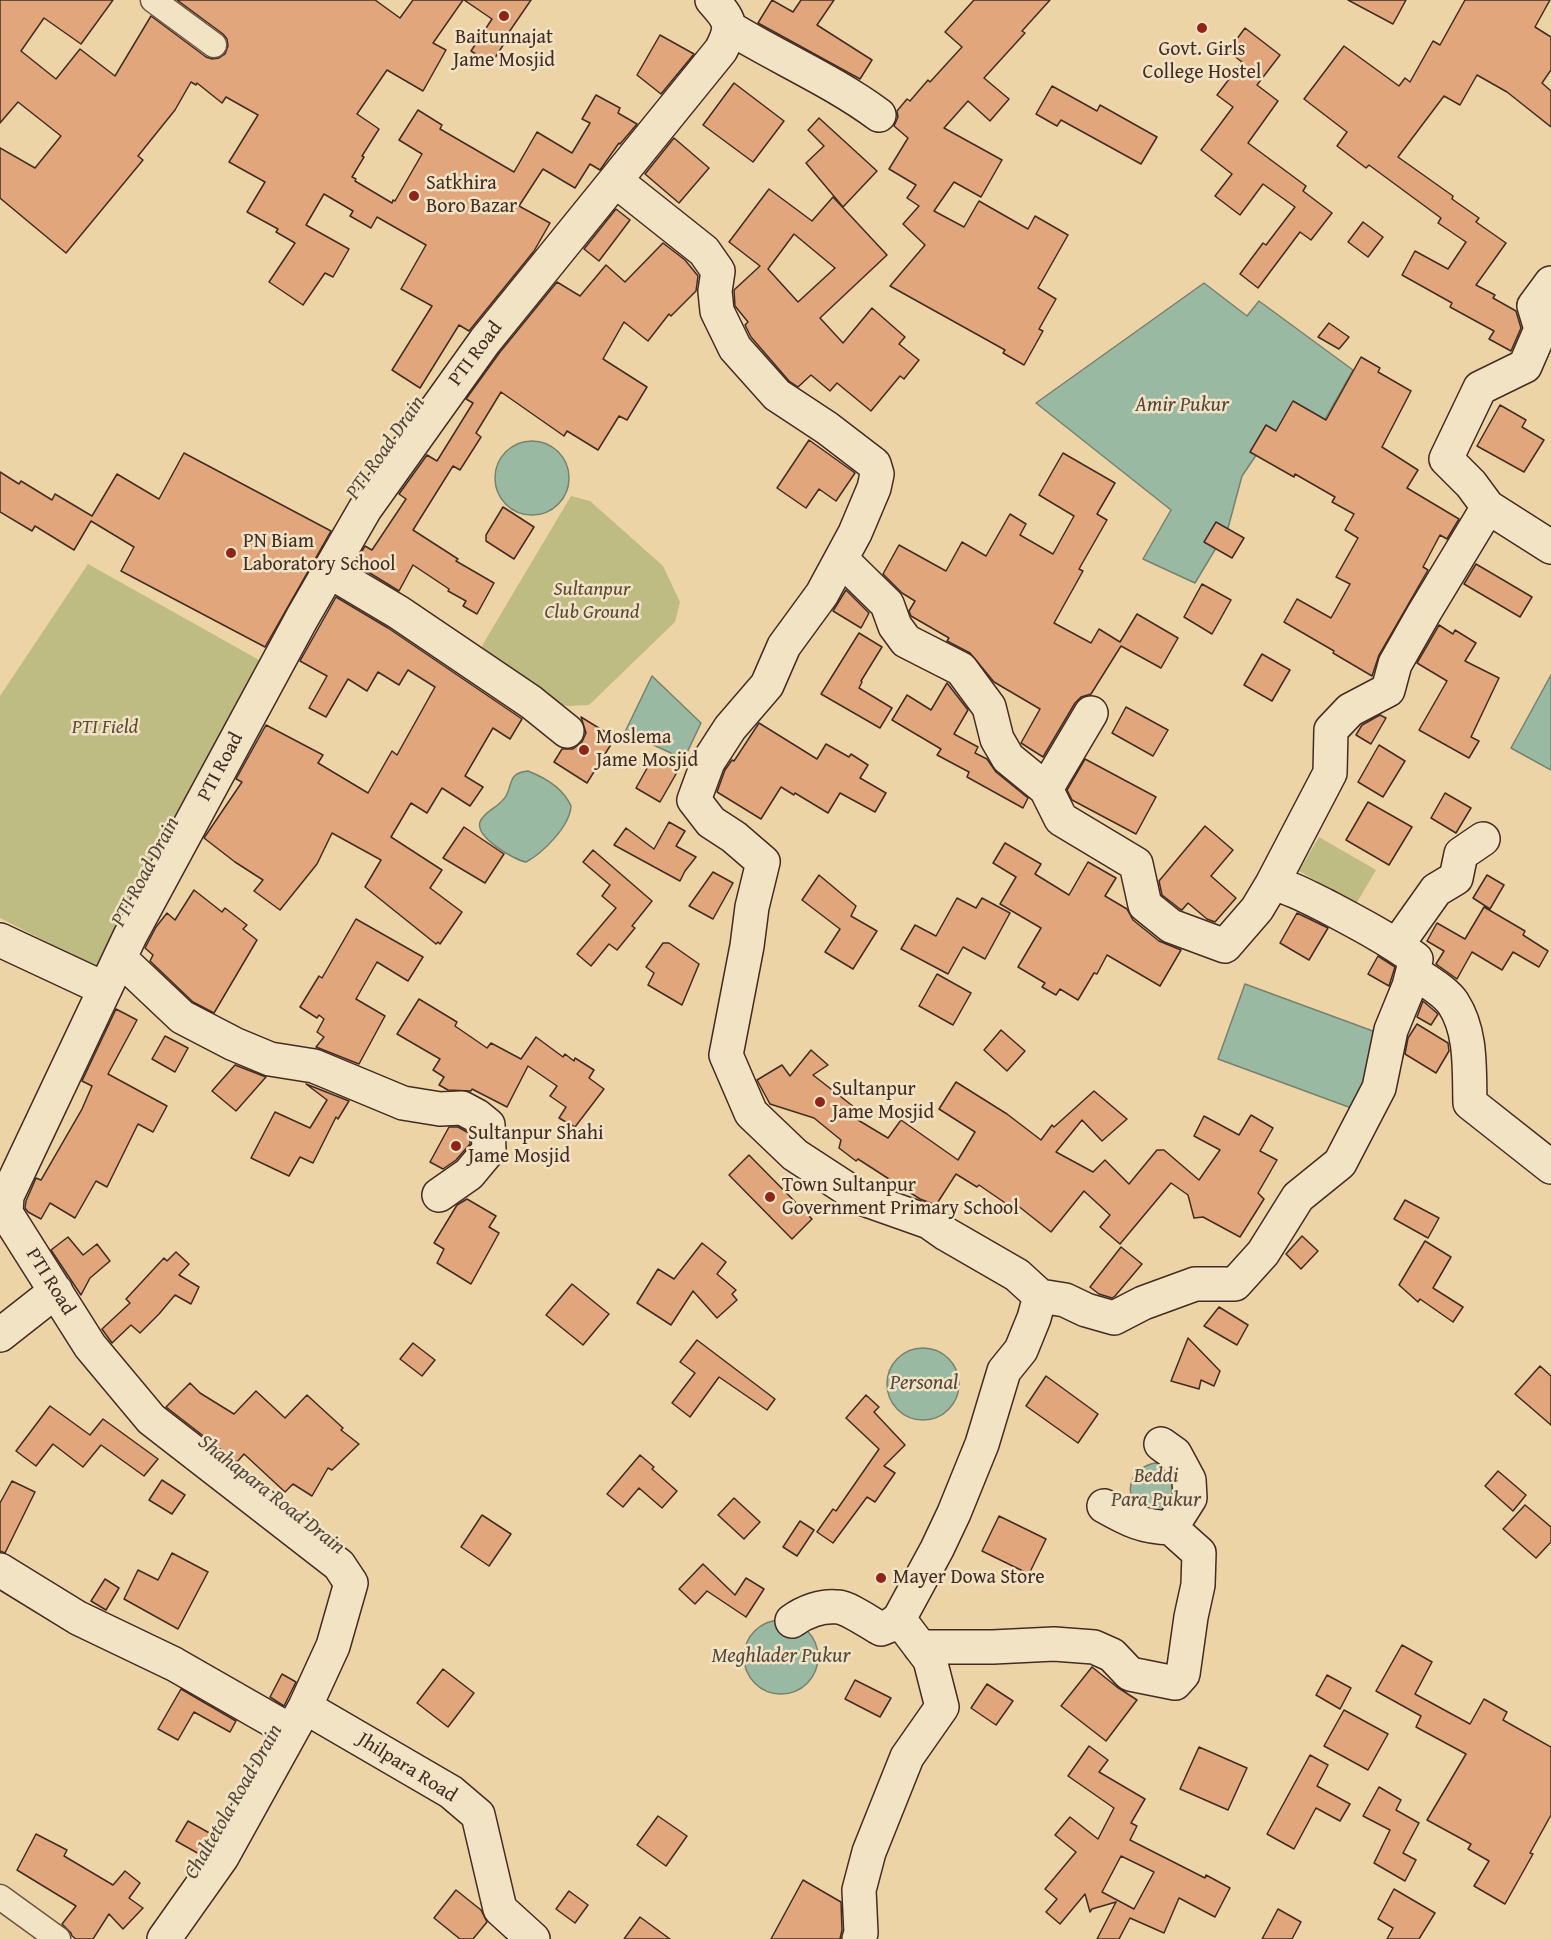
<!DOCTYPE html>
<html>
<head>
<meta charset="utf-8">
<style>
	body { margin:0 }
	canvas { display:block; background:#edd4a6 }
</style>
</head>
<body>
<canvas width="1551" height="1939"></canvas>
<script>
const ctx = document.querySelector('canvas').getContext('2d');
ctx.lineJoin = 'round';
function paint(path, color) {
  ctx.fillStyle = color;
  ctx.fill(path, 'evenodd');
}
function stroke(path, color, width, dash) {
  ctx.strokeStyle = color;
  ctx.lineWidth = width;
  ctx.lineCap = dash ? 'butt' : 'round';
  ctx.setLineDash(dash || []);
  ctx.stroke(path);
}
function label(font, color, halo, rows, align = 'center') {
  ctx.font = font + ' "Gentium Book Plus",serif';
  ctx.lineWidth = 5;
  ctx.setLineDash([]);
  ctx.textBaseline = 'middle';
  ctx.strokeStyle = halo;
  ctx.fillStyle = color;
  for (const [text, x, y, turn = 0] of rows) {
    ctx.save();
    ctx.translate(x, y);
    ctx.rotate((+turn || 0) * Math.PI / 180);
    ctx.textAlign = isNaN(turn) ? turn : align;
    if (halo) ctx.strokeText(text, 0, 0);
    ctx.fillText(text, 0, 0);
    ctx.restore();
  }
}
const green = new Path2D(`
	M571,496L590,501L663,566L680,602L675,622L589,705L568,706L545,701L479,659L483,644Z
	M88,564L259,660L98,968L0,918V696Z
	M1319,837L1376,870L1356,904L1299,871Z`);
const water = new Path2D(`
	M1204,283L1247,316L1259,301L1353,370L1319,430L1263,445L1242,476L1228,528L1195,583L1143,559L1171,510L1036,403Z
	M495 478a37 37 0 1 1 74 0a37 37 0 1 1-74 0Z
	M1551,675V770L1511,748Z
	M652,676L701,723L684,759L625,732Z
	M528,771C546,778 563,788 571,806C570,826 543,853 526,862C514,860 475,837 480,822C484,811 500,807 506,796C513,783 508,773 528,771Z
	M1245,984L1381,1034L1354,1109L1218,1059Z
	M887 1384a36 36 0 1 1 72 0a36 36 0 1 1-72 0Z
	M1155,1463L1163,1464L1182,1482L1169,1513L1136,1507C1124,1488 1132,1468 1155,1463Z
	M744 1657a37 37 0 1 1 74 0a37 37 0 1 1-74 0Z`);
const building = new Path2D(`
	M0,0H113L81,44L44,18L21,51L56,79L80,49L115,76L151,16L206,57L212,59L219,58L225,54L228,46L227,39L223,34L177,0H375L400,18L413,0H463L433,43L446,50L423,91L387,70L357,114L379,129L362,156L364,157L352,177L356,179L355,181L392,203L393,200L395,201L422,154L399,140L418,110L442,125L440,129L514,172L537,132L572,153L590,123L582,119L596,95L620,108L618,113L637,124L620,144L619,143L600,170L590,164L575,188L543,169L519,206L550,223L534,251L469,331L459,325L420,388L392,370L432,306L401,289L426,245L377,217L371,228L350,216L353,211L324,194L306,225L349,249L333,277L325,273L303,305L269,282L295,243L276,232L278,229L247,212L265,182L229,162L258,115L226,97L222,103L197,83L196,85L191,82L175,110L138,156L143,160L66,253L0,198V148L35,168L61,136L18,102L0,123Z
	M464,0H531L507,35L509,36L491,64L471,51L492,19Z
	M772,0L793,12L801,0H834L817,25L872,60L860,79L758,23Z
	M974,0H1050L1022,31L1025,33L984,78L1009,99L990,121L968,101L944,128L1002,160L981,197L954,182L934,211L964,227L979,201L1028,229L1035,216L1068,235L1038,288L1056,299L1039,329L1043,331L1024,365L1003,353L1005,350L890,286L925,245L903,224L919,206L907,198L916,185L889,169L908,138L894,126L898,117L897,111L907,99L910,101L928,80L930,82L962,47L945,32Z
	M1348,0H1406L1393,24Z
	M1465,0H1550L1535,27L1551,37V70L1542,83L1551,91V127L1507,92L1477,75L1460,105L1444,96L1398,157L1453,196L1452,199L1479,218L1476,222L1506,243L1476,285L1495,295L1493,298L1516,311L1521,328L1511,351L1489,339L1494,331L1450,307L1452,303L1402,275L1415,251L1448,269L1466,242L1438,223L1441,218L1407,193L1369,165L1366,168L1337,146L1347,132L1304,99L1344,46L1399,86L1405,78L1410,82L1433,41L1440,45Z
	M1245,28L1280,55L1257,85L1278,101L1248,143L1306,186L1303,191L1332,213L1311,240L1300,232L1258,288L1240,274L1263,243L1266,245L1295,207L1263,184L1240,215L1215,196L1232,174L1201,150L1233,107L1217,95L1242,62L1228,51Z
	M660,35L694,54L661,94L637,75Z
	M734,83L784,121L753,162L703,125Z
	M1052,86L1097,111L1100,105L1157,137L1141,164L1061,120L1057,126L1036,114Z
	M819,118L877,171L843,207L806,163L824,146L808,130Z
	M674,138L709,168L679,203L645,174Z
	M769,189L812,221L833,197L887,255L820,318L843,343L872,308L905,337L899,344L919,360L904,379L900,376L871,411L837,383L830,391L811,375L798,387L789,381L751,337L745,325L748,322L735,306L734,290L760,266L729,242ZM794,234L835,268L798,302L768,269Z
	M616,209L630,220L599,261L584,249Z
	M1363,222L1383,237L1368,257L1348,242Z
	M663,243L685,260L698,276L696,291L671,316L669,314L648,341L624,322L603,359L647,387L627,420L619,416L598,450L567,431L564,436L501,392L476,433L481,437L460,470L453,466L413,530L458,559L456,561L494,583L477,614L463,606L466,601L448,591L449,589L413,565L399,591L355,564L365,546L372,550L406,499L399,494L427,455L437,461L473,403L466,399L500,352L557,282L580,296L606,265L625,282Z
	M1329,323L1349,337L1339,349L1318,337Z
	M1361,357L1380,368L1378,372L1411,391L1382,447L1418,470L1407,488L1459,519L1447,539L1440,535L1423,567L1428,570L1379,655L1372,676L1333,653L1334,651L1284,622L1297,599L1331,618L1350,584L1336,577L1358,538L1345,530L1354,514L1332,502L1335,497L1295,474L1294,477L1250,452L1266,425L1276,431L1293,401L1326,420Z
	M1500,405L1526,420L1522,427L1544,440L1524,472L1477,446Z
	M809,440L855,473L836,501L819,489L806,508L777,488Z
	M184,453L331,531L265,647L121,571L134,547L91,521L74,550L35,526L32,531L0,512V472L19,484L21,481L52,500L55,494L92,516L117,474L159,499Z
	M1063,453L1115,483L1097,514L1107,520L1079,569L1083,571L1054,623L1091,643L1099,629L1120,642L1137,614L1178,638L1161,668L1121,646L1091,694L1081,697L1075,703L1043,757L1021,743L1040,709L994,682L970,653L947,641L949,638L911,616L909,611L915,601L902,593L883,574L899,545L946,571L962,542L986,556L1010,514L1026,524L1020,535L1053,554L1074,516L1039,495Z
	M503,507L534,527L514,559L486,541V535Z
	M1216,522L1244,538L1232,558L1204,542Z
	M1476,564L1532,597L1520,617L1464,584Z
	M1202,584L1231,600L1212,634L1184,617Z
	M846,590L869,613L861,628L833,611Z
	M336,597L388,628L522,719L510,739L493,728L465,776L483,787L470,806L442,788L427,813L411,803L391,837L442,870L430,888L462,912L440,944L438,942L436,944L365,887L381,860L332,833L317,864L280,910L254,891L263,880L235,862L204,838L242,782L236,779L266,725L323,755L318,763L368,793L392,751L397,755L435,687L408,670L399,685L378,672L367,691L348,679L326,717L309,708L327,676L300,661Z
	M1439,625L1453,634L1455,630L1476,643L1465,661L1499,678L1471,737L1479,741L1469,758L1419,730L1447,681L1417,663Z
	M859,633L882,647L861,681L862,682L859,688L892,708L880,728L821,694Z
	M1262,654L1290,670L1272,701L1244,685Z
	M947,683L968,710L954,734L978,747L975,753L987,759L996,772L1028,798L1023,808L967,777L969,772L937,755L941,749L892,720L907,695L931,710Z
	M1126,707L1168,730L1153,756L1112,733Z
	M1380,715L1386,718L1371,744L1356,735L1362,725Z
	M581,717L615,738L587,783L554,762L562,749H573L582,742L586,733Z
	M759,723L817,759L826,744L849,757L851,754L868,765L860,778L886,793L875,812L840,793L828,813L795,793L794,795L781,787L761,819L717,792L725,770L732,760L734,761Z
	M1379,745L1405,761L1383,797L1358,782Z
	M655,754L680,767L660,802L636,788Z
	M1085,759L1156,797L1136,834L1072,800L1067,790Z
	M1445,793L1471,808L1456,833L1431,818Z
	M1368,802L1412,827L1389,865L1346,840Z
	M669,822L685,831L676,846L696,857L685,871L680,881L614,845L626,828L654,849Z
	M1205,826L1233,850L1211,876L1236,898L1215,922L1207,919L1188,903L1182,910L1180,909L1162,895L1159,881Z
	M464,827L504,854L485,883L443,858Z
	M1005,843L1041,864L1035,874L1069,895L1088,862L1116,878L1105,896L1127,909L1133,920L1159,941L1181,950L1160,986L1107,955L1097,974L1094,973L1078,1000L1060,989L1056,995L1042,987L1045,983L1018,967L1041,928L1000,904L1016,877L993,863Z
	M593,850L652,901L632,926L635,928L617,950L609,944L591,966L577,954L616,908L602,896L610,885L583,862Z
	M713,872L733,883L713,919L689,906Z
	M819,875L856,906L851,916L877,931L853,969L825,952L840,929L802,900Z
	M1487,875L1504,885L1490,909L1473,898Z
	M194,890L222,912L225,908L247,925L243,929L257,940L214,1013L193,1002L150,961L153,955L145,948L156,927L167,913L175,920Z
	M957,898L976,908L982,898L1010,913L985,959L963,947L948,974L901,949L915,925L936,936Z
	M1484,907L1525,931L1523,935L1548,951L1539,967L1513,952L1502,970L1472,952L1457,979L1436,964L1444,951L1427,941L1437,923L1465,939Z
	M1297,913L1328,928L1309,960L1280,943Z
	M356,919L423,957L408,981L377,962L356,999L385,1016L359,1064L316,1047L324,1037L317,1032L324,1019L319,1015L317,1018L300,1007L319,976L322,978Z
	M663,943H669L699,964L682,1005L648,985L654,973L646,967Z
	M1378,956L1395,967L1389,986L1368,974Z
	M937,974L971,993L953,1025L919,1006Z
	M419,999L457,1022L455,1026L487,1048L491,1043L521,1059L536,1037L563,1057L565,1054L574,1061L575,1058L594,1070L589,1078L604,1089L575,1127L559,1118L566,1107L550,1096L557,1086L528,1066L507,1107L472,1089L471,1091L448,1090L439,1085L444,1077L433,1070L440,1059L397,1034Z
	M1423,1001L1438,1014L1431,1025L1417,1017Z
	M116,1009L137,1020L108,1074L167,1106L153,1132L138,1124L107,1187L96,1181L75,1218L50,1203L41,1219L28,1212L25,1208L26,1201L36,1178L41,1180L82,1109L92,1086L82,1081Z
	M1417,1024L1448,1043L1449,1051L1436,1073L1405,1054L1408,1038Z
	M1001,1030L1025,1051L1007,1071L984,1050Z
	M165,1036L188,1048L175,1072L152,1059Z
	M811,1050L828,1065L813,1075L854,1107L848,1114L888,1138L901,1120L958,1160L975,1132L939,1109L956,1082L1007,1114L1041,1140L1052,1125L1054,1127L1094,1091L1127,1119L1102,1141L1082,1120L1056,1152L1093,1172L1105,1160L1129,1184L1157,1150H1164L1199,1180L1220,1150L1194,1136L1204,1116L1239,1135L1251,1115L1273,1128L1260,1151L1277,1160L1258,1193L1264,1199L1240,1237L1203,1217L1194,1218L1188,1195L1171,1183L1120,1244L1100,1227L1110,1215L1084,1191L1051,1232L1017,1205L1014,1209L979,1185L977,1187L956,1174L936,1205L920,1199L858,1159L856,1161L839,1148L841,1140L814,1118L770,1104L757,1080L782,1065L790,1076Z
	M235,1065L266,1077L236,1111L212,1091Z
	M306,1084L349,1101L338,1119L336,1117L313,1163L300,1157L289,1176L251,1158L275,1112L310,1128L327,1100Z
	M449,1127H458L467,1132L470,1134V1144L456,1160L443,1169L430,1162Z
	M749,1155L812,1219L792,1239L729,1175Z
	M467,1199L496,1216L489,1227L499,1233L471,1284L437,1263L444,1249L434,1243L457,1205Z
	M1405,1200L1439,1218L1428,1238L1394,1219Z
	M1302,1236L1318,1251L1301,1269L1286,1254Z
	M68,1237L83,1255L97,1244L110,1261L90,1278L81,1295L51,1250Z
	M1425,1241L1451,1257L1433,1288L1463,1307L1453,1322L1420,1299L1418,1302L1399,1285Z
	M702,1243L726,1262L717,1274L736,1290L732,1294L737,1300L717,1318L693,1291L671,1325L637,1303L658,1269L674,1279Z
	M1121,1247L1142,1264L1115,1296L1112,1298L1099,1294L1090,1287Z
	M176,1252L189,1264L179,1275L199,1287L191,1304L175,1295L159,1314L140,1333L131,1325L112,1343L102,1329L130,1303L126,1299L164,1258L167,1261Z
	M572,1284L609,1314L583,1345L546,1315Z
	M1219,1307L1248,1325L1237,1345L1204,1326Z
	M1188,1338L1220,1371L1214,1386L1201,1380L1199,1389L1171,1381Z
	M697,1340L775,1399L767,1410L719,1377L690,1417L672,1403L695,1373L680,1362Z
	M413,1343L435,1360L422,1376L400,1359Z
	M1540,1366L1551,1376V1425L1515,1394Z
	M1046,1376L1098,1414L1078,1443L1026,1406Z
	M190,1383L200,1393L234,1414L256,1391L285,1418L307,1395L343,1428L341,1430L359,1444L332,1470L328,1468L312,1496L293,1484L285,1492L244,1454L237,1462L166,1407Z
	M866,1395L879,1407L874,1412L905,1445L884,1466L895,1473L875,1502L867,1497L833,1543L817,1532L833,1509L836,1511L879,1449L846,1418Z
	M50,1406L90,1435L103,1419L158,1459L144,1476L101,1445L83,1467L53,1444L36,1466L16,1451Z
	M640,1455L654,1467L652,1469L677,1491L662,1508L639,1488L623,1507L607,1494Z
	M1498,1471L1526,1495L1513,1511L1485,1486Z
	M162,1480L185,1495L172,1514L149,1500Z
	M12,1481L35,1492L5,1553L0,1551V1503Z
	M734,1498L760,1522L744,1539L718,1515Z
	M1525,1505L1551,1527V1542L1536,1558L1503,1529Z
	M482,1515L511,1534L489,1566L461,1547Z
	M999,1516L1046,1539L1029,1574L982,1551Z
	M800,1521L814,1530L797,1556L783,1547Z
	M172,1553L208,1572L178,1629L124,1599L138,1570L158,1580Z
	M703,1564L735,1595L746,1578L764,1589L746,1617L707,1591L695,1604L679,1589Z
	M105,1579L119,1588L106,1610L91,1601Z
	M1402,1645L1432,1662L1415,1694L1470,1724L1484,1699L1507,1712L1503,1720L1551,1747V1815L1530,1853L1533,1854L1505,1904L1474,1886L1489,1861L1468,1849L1471,1844L1427,1820L1466,1754L1416,1727L1421,1716L1376,1691Z
	M1092,1667L1117,1687L1137,1700L1106,1741L1061,1706Z
	M443,1669L474,1693L448,1727L417,1703Z
	M282,1674L296,1682L284,1706L270,1697Z
	M1327,1675L1351,1688L1340,1709L1316,1695Z
	M855,1680L891,1698L880,1717L845,1699Z
	M987,1684L1013,1701L996,1725L971,1708Z
	M181,1689L236,1721L230,1732L194,1712L178,1740L158,1729Z
	M1344,1710L1388,1734L1368,1770L1324,1746Z
	M1089,1746L1108,1760L1099,1772L1145,1799L1131,1823L1137,1826L1130,1840L1205,1878L1206,1875L1230,1888L1215,1917L1179,1898L1164,1933L1130,1918L1119,1939H1097L1116,1902L1092,1909L1090,1912L1085,1894L1060,1924L1046,1912L1057,1899L1045,1889L1076,1852L1055,1835L1070,1817L1098,1839L1114,1808L1068,1776ZM1121,1856L1154,1872L1134,1909L1102,1892Z
	M1199,1747L1247,1768L1228,1810L1180,1789Z
	M1310,1755L1328,1765L1317,1786L1350,1804L1340,1821L1316,1808L1294,1849L1267,1834Z
	M1379,1787L1401,1800L1396,1810L1419,1823L1403,1853L1416,1860L1405,1881L1374,1863L1390,1830L1363,1816Z
	M658,1816L687,1836L666,1866L637,1845Z
	M188,1821L213,1835L201,1855L176,1841Z
	M36,1834L67,1850L64,1856L113,1885L125,1871L140,1883L129,1898L143,1908L123,1929L109,1914L93,1939H76L72,1936L71,1933L62,1924L76,1906L17,1870Z
	M803,1880L841,1902L842,1930L840,1939H771Z
	M1394,1889L1435,1913L1419,1939H1387L1393,1928L1378,1919Z
	M456,1890L481,1910L487,1922L473,1939H460L434,1918Z
	M569,1891L588,1905L575,1923L556,1909Z
	M1278,1909L1301,1922L1292,1939H1262Z
	M640,1917L670,1939H624Z`);
const street = new Path2D(`
	M153,0L214,45
	M0,1897L58,1939`);
const secondary = new Path2D(`
	M730,28C779,58 833,81 879,115
	M616,181L704,251L718,271L715,291L717,311L735,348L777,395L827,428L874,464L877,474L874,488L855,533L822,594L784,646L767,685L730,728L708,762L694,800L711,822L734,837L763,862L752,907L747,946L726,1055L751,1113L795,1155L861,1198L929,1222L946,1234L1017,1275L1040,1296L1034,1318L1021,1350L1004,1371L982,1444L954,1513L937,1549L899,1619L930,1660L942,1707L907,1757L869,1852L859,1890L861,1933L859,1939
	M1488,507L1551,547
	M841,559L887,604L895,626L906,641L961,669L989,707L997,739L1008,758L1046,789L1061,819L1136,864L1145,905L1171,926L1225,946L1257,909L1272,884C1291,887 1307,897 1324,905C1356,922 1387,938 1416,959L1409,986L1391,1030L1379,1088L1340,1163L1298,1197L1263,1253L1235,1284H1195L1143,1303L1114,1318L1086,1310L1065,1300L1040,1296
	M329,571L398,612L531,702L567,731
	M1046,789L1091,713
	M1272,884L1330,773L1331,730L1350,710L1388,690L1395,664L1424,613L1488,507L1471,484L1446,459L1480,388L1525,366L1541,329L1534,306L1551,283
	M0,940L105,989
	M1397,945L1436,890L1456,878L1461,854L1483,839
	M119,961L128,966L182,1017L234,1044L270,1059L314,1066L403,1103L440,1109L462,1108L477,1116L488,1125L489,1150L469,1174L439,1195
	M1413,971C1426,981 1444,990 1453,1003C1472,1032 1469,1069 1470,1103L1551,1167
	M0,1335L56,1291
	M1161,1444L1175,1454L1189,1480L1190,1498L1171,1528
	M0,1570L78,1618L174,1664L291,1731
	M792,1621C804,1612 822,1605 838,1607C849,1608 870,1623 881,1629L891,1625L899,1619
	M920,1647H993L1054,1644L1094,1647L1112,1655L1130,1674L1175,1683L1183,1674L1191,1617L1198,1585L1199,1553L1171,1528C1142,1527 1129,1520 1104,1506
	M305,1707L451,1792L478,1815L500,1909L533,1939
	M164,1939L222,1857L305,1707L333,1646L351,1583L339,1565L151,1419L90,1346L6,1213L7,1196L130,936L302,618L365,509L485,341L721,50C734,25 730,20 712,0`);
const markers = [
	[504,16,6,"#8f2418"],
	[1202,28,6,"#8f2418"],
	[414,196,6,"#8f2418"],
	[231,553,6,"#8f2418"],
	[584,750,6,"#8f2418"],
	[820,1102,6,"#8f2418"],
	[456,1146,6,"#8f2418"],
	[770,1197,6,"#8f2418"],
	[881,1578,6,"#8f2418"]
];
const poiNames = [
	["Baitunnajat",504,38,"center"],
	["Jame Mosjid",504,61,"center"],
	["Govt. Girls",1202,50,"center"],
	["College Hostel",1202,73,"center"],
	["Satkhira",426,184],
	["Boro Bazar",426,207],
	["PN Biam",243,542],
	["Laboratory School",243,565],
	["Moslema",596,738],
	["Jame Mosjid",596,761],
	["Sultanpur",832,1090],
	["Jame Mosjid",832,1113],
	["Sultanpur Shahi",468,1134],
	["Jame Mosjid",468,1157],
	["Town Sultanpur",782,1186],
	["Government Primary School",782,1209],
	["Mayer Dowa Store",893,1578]
];
const streetNames = [
	["PTI Road",476,354,-53],
	["PTI Road",221,767,-62],
	["PTI Road",50,1282,58],
	["Jhilpara Road",407,1768,32]
];
const parkNames = [
	["Sultanpur",592,590],
	["Club Ground",592,613],
	["PTI Field",105,728]
];
const waterNames = [
	["Amir Pukur",1182,406],
	["PTI Road Drain",386,448,-55],
	["PTI Road Drain",146,872,-62],
	["Personal",924,1384],
	["Beddi",1156,1477],
	["Para Pukur",1156,1501],
	["Shahapara Road Drain",271,1495,38],
	["Meghlader Pukur",781,1657],
	["Chaltetola Road Drain",234,1802,-60]
];
paint(green, '#bebb83');
paint(water, '#9ab9a2');
stroke(water, '#77816f', 1.5);
paint(building, '#e2a67c');
stroke(building, '#432c23', 1.5);
stroke(street, '#6e5644', 27);
stroke(secondary, '#432c23', 36);
stroke(street, '#f3e3c5', 24);
stroke(secondary, '#f3e3c5', 33);
for (const [x, y, r, color] of markers) {
  const dot = new Path2D();
  dot.arc(x, y, r, 0, 2 * Math.PI);
  ctx.fillStyle = color;
  ctx.fill(dot);
  stroke(dot, '#f3e3c5', 2);
}
label('20px', '#432c23', '#f3e3c5', poiNames, 'left');
label('20px', '#432c23', '#f3e3c5', streetNames);
label('italic 20px', '#5c4936', '#f3e3c5', parkNames);
label('italic 21px', '#54483c', '#f3e3c5', waterNames);
</script>
</body>
</html>
